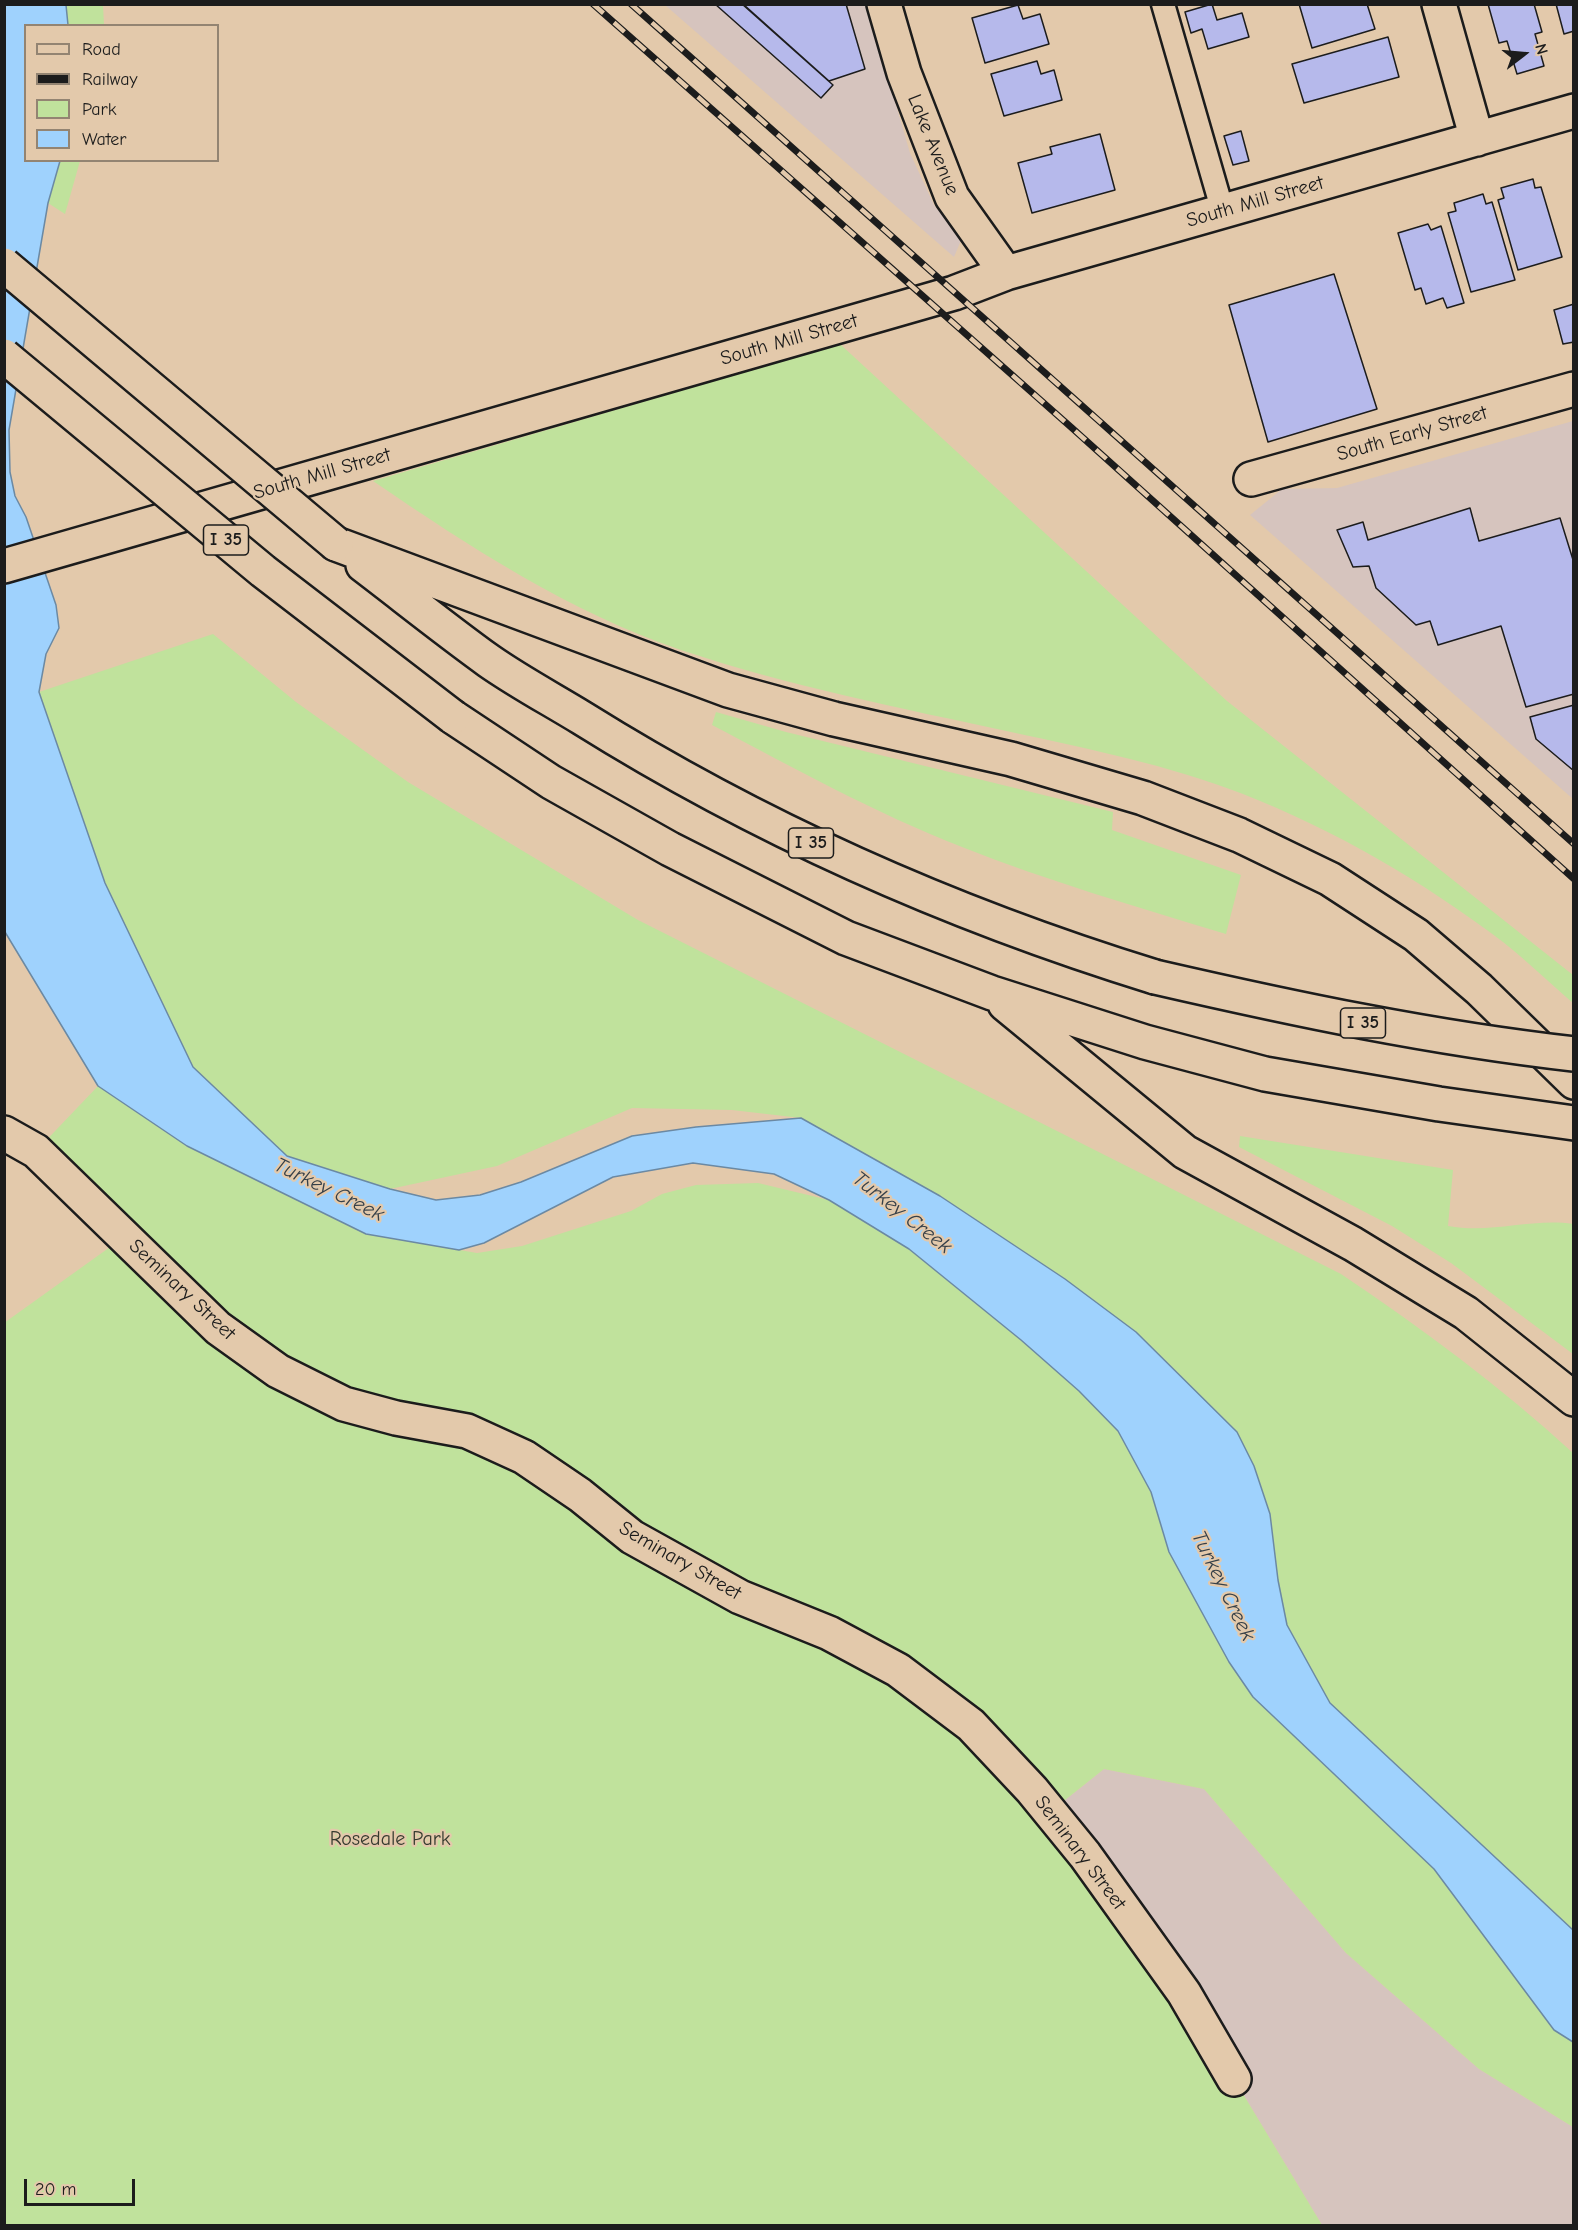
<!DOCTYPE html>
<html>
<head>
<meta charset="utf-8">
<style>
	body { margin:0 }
	#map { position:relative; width:1578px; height:2230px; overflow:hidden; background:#e3c9ab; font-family:"Comic Neue",sans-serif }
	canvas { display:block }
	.frame { position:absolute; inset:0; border:6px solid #1c1c1c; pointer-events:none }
	.legend { position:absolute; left:24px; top:24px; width:195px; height:138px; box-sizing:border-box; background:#e3c9ab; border:2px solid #938472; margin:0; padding:8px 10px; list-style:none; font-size:18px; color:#1c1c1c }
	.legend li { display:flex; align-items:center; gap:12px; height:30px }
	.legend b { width:30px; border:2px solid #938472 }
	.north { position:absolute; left:1494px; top:24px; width:60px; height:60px; -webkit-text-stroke:4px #e3c9ab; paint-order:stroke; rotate:74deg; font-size:16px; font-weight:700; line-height:24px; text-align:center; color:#1c1c1c }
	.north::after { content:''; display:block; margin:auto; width:21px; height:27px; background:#1c1c1c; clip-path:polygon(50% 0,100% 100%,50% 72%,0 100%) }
	.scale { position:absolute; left:24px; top:2179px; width:111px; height:27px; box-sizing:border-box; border:3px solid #1c1c1c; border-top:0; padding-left:8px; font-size:18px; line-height:21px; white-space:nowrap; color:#1c1c1c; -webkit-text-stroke:4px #e3c9ab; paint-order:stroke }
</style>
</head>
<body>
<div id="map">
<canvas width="1578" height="2230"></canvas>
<div class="frame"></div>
<ul class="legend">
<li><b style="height:8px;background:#e3c9ab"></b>Road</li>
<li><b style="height:8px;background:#1c1c1c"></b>Railway</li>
<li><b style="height:16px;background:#c0e29c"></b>Park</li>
<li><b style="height:16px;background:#9fd2fd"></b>Water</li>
</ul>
<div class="north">N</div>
<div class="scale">20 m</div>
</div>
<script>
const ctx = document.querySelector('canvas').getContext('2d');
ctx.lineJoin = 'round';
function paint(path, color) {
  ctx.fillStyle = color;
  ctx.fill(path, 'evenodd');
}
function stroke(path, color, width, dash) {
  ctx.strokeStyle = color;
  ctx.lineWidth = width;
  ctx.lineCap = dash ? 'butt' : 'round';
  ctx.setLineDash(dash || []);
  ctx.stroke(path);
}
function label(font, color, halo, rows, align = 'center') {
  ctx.font = font + ' "Comic Neue",sans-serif';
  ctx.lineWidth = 4.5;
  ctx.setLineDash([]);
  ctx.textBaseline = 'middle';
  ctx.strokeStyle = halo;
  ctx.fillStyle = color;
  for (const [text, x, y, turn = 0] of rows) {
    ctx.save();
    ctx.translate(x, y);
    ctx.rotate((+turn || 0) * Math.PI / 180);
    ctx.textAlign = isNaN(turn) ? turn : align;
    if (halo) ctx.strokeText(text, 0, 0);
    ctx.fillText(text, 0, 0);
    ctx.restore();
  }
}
const built = new Path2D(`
	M665,5H867L910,153L934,205L962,238L954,257Z
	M1573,421V799L1250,515L1282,489L1337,488Z
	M1104,1769L1204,1789L1346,1953L1479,2069L1573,2127V2225H1322L1234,2079L1026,1831Z`);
const green = new Path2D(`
	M66,5H103L104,25H68Z
	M60,161H80L65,214L48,203Z
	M840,344L1227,701L1573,975V1003C1550,983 1527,961 1503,942C1424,882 1335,830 1243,794C1168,765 1089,749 1011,732C900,708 789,686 681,650C569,612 470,547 373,481Z
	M213,634L296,702L408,782L638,920L1341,1274C1423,1329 1500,1386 1573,1453V1930L1330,1703L1287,1625L1278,1580L1179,1374L1136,1332L1065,1279L940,1196L801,1118L732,1110L632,1108L497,1166L390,1189L287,1156L193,1067L105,883L39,692Z
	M716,712L786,732L1113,812L1112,830L1241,875L1226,934C1137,907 1048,881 962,847C875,813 794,768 712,725Z
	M98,1086L187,1146L366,1234L477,1253L522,1246L631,1211L662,1194L696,1185L758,1183L829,1200L909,1249L1021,1340L1079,1391L1118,1431L1151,1492L1169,1552L1229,1662L1253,1697L1434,1869L1554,2030L1573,2042V2127L1479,2069L1346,1953L1204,1789L1104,1769L1050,1812L1234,2079L1322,2225H5L4,1323L124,1237L36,1151Z
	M1240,1136L1453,1170L1448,1226C1492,1234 1531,1218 1573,1224V1354L1451,1263L1392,1226L1239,1147Z`);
const water = new Path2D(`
	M5,5H66L68,25L26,26V160L60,161L48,203L9,430L10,472L15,496L26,517L56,605L59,628L46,654L39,692L105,883L193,1067L287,1156L390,1189L436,1200L480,1195L521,1182L632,1136L696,1127L801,1118L940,1196L1065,1279L1136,1332L1237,1432L1254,1466L1270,1514L1278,1580L1287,1625L1330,1703L1573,1930V2042L1554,2030L1434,1869L1253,1697L1229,1662L1169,1552L1151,1492L1118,1431L1079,1391L1021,1340L909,1249L829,1200L774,1174L693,1163L613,1177L484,1243L459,1250L366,1234L187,1146L98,1086L5,932Z`);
const building = new Path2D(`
	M715,4H742L833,85L821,98Z
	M743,4H846L865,69L829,81Z
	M1212,4L1217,20L1242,13L1249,37L1208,49L1202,29L1191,33L1185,12Z
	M1299,4H1367L1375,29L1312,48Z
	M1488,4H1534L1542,32L1535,34L1544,66L1517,74L1507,41L1499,43Z
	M1556,4H1574V31L1564,34Z
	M1018,5L1023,19L1040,14L1049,44L985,63L972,18Z
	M1388,37L1399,77L1304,103L1292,64Z
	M1037,61L1041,74L1054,70L1062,100L1004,116L991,74Z
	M1241,131L1249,161L1233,165L1224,136Z
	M1100,134L1115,190L1032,213L1018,163L1052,154L1050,147Z
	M1533,179L1535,188L1541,187L1562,257L1518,270L1498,200L1504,198L1501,188Z
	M1483,194L1486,204L1492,202L1515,280L1471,292L1448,213L1456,211L1454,203Z
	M1428,224L1431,230L1441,226L1464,303L1447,308L1443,298L1426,304L1421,288L1415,290L1398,233Z
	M1334,274L1377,409L1268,442L1229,305Z
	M1574,304V342L1563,344L1554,310Z
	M1470,508L1479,541L1560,518L1574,563V694L1526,707L1501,626L1438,645L1430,621L1416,625L1376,588L1369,566L1353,567L1337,530L1363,522L1368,540Z
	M1574,705V771L1536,739L1530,717Z`);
const lane = new Path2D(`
	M1163,4L1223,212`);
const street = new Path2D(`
	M884,4L904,73L952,197L1006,273
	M1439,4L1477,139
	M1251,479L1574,389
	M4,566L954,293L1006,273L1574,111
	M4,1133L36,1151L218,1328L278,1371L344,1404L396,1418L467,1431L524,1457L580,1495L632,1537L740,1597L829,1633L898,1670L971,1725L1032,1790L1085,1855L1184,1993L1234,2079`);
const highway = new Path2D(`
	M336,544L728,690L834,719L1011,759L1143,798L1239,835L1330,879L1416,935L1479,989L1574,1082
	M363,565C405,597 446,630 489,661C519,682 551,699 582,718C761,830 954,915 1155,977
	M453,717L551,782L670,849L846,938L992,993L1145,1042L1265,1074L1439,1104L1574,1123
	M1005,1004L1185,1152L1353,1244L1466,1313L1574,1399`);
const rail = new Path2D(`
	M593,4L1072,428L1574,879
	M631,4L1574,844`);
const highwayBridge = new Path2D(`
	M4,265L336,544
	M4,356L263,571L453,717
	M1155,977C1294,1009 1432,1038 1574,1054`);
const shields = [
	[226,540,45],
	[811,843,45],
	[1363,1023,45]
];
const shieldNames = [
	["I 35",226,540],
	["I 35",811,843],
	["I 35",1363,1023]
];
const streetNames = [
	["Lake Avenue",933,145,68],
	["South Mill Street",1255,202,-16],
	["South Mill Street",789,340,-16],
	["South Early Street",1412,434,-16],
	["South Mill Street",322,474,-16],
	["Seminary Street",182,1290,43],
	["Seminary Street",680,1561,30],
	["Seminary Street",1080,1853,53]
];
const parkNames = [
	["Rosedale Park",390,1839]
];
const waterNames = [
	["Turkey Creek",329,1190,26],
	["Turkey Creek",902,1213,38],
	["Turkey Creek",1223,1586,64]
];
paint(built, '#d6c4be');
paint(green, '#c0e29c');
paint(water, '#9fd2fd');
stroke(water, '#6b89a3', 1.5);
paint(building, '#b6b9eb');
stroke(building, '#1c1c1c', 1.5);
stroke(lane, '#1c1c1c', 27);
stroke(street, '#1c1c1c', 38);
stroke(highway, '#1c1c1c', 38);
stroke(lane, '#e3c9ab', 22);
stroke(street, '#e3c9ab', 33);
stroke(highway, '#e3c9ab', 33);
stroke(rail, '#1c1c1c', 7);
stroke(rail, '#e3c9ab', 4.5, [14]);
stroke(highwayBridge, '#1c1c1c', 38, []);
stroke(highwayBridge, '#e3c9ab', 33);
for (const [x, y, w] of shields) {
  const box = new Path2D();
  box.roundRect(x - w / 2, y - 15, w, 30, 4.5);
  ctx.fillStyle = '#e3c9ab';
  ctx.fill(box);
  stroke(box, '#1c1c1c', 1.5);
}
label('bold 18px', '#1c1c1c', null, shieldNames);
label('20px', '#1c1c1c', '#e3c9ab', streetNames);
label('20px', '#353a2f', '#e3c9ab', parkNames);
label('italic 21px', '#364049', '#e3c9ab', waterNames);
</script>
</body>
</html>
